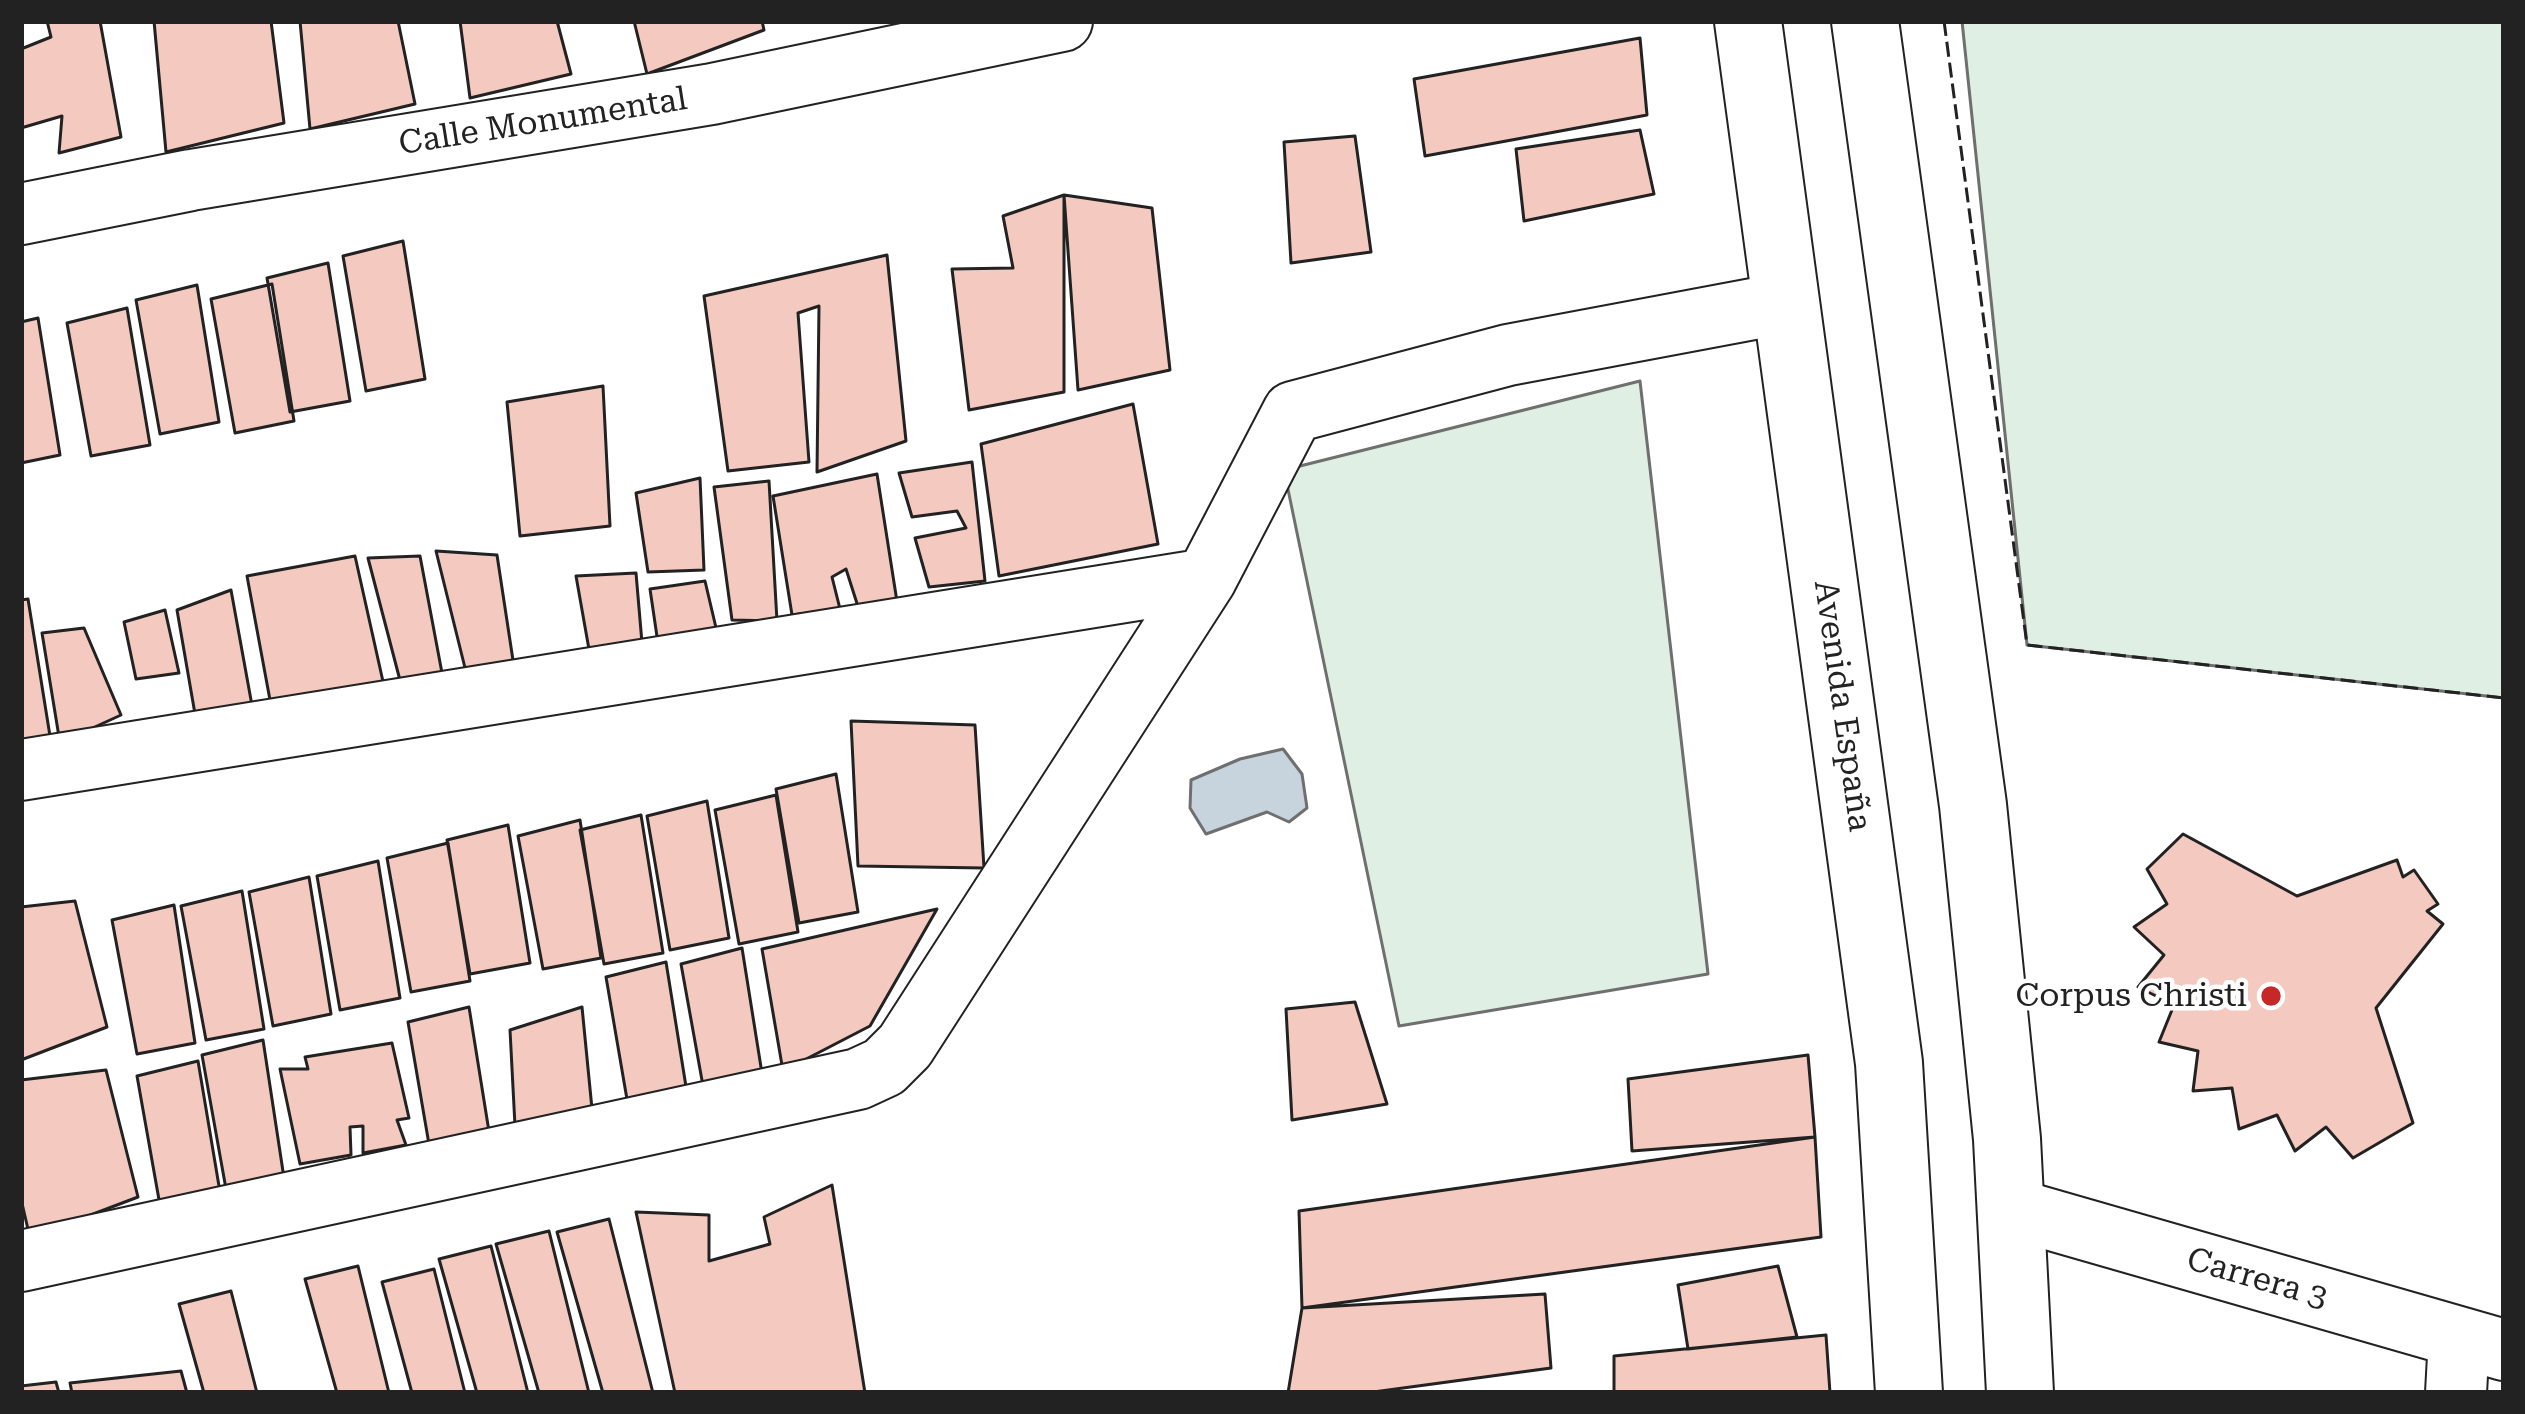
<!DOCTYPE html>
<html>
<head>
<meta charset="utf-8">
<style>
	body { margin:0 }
	#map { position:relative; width:2525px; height:1414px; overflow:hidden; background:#fff; font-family:"Roboto Serif",serif }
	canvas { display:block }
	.frame { position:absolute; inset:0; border:24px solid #222; pointer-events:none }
</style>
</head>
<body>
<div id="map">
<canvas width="2525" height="1414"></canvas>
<div class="frame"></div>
</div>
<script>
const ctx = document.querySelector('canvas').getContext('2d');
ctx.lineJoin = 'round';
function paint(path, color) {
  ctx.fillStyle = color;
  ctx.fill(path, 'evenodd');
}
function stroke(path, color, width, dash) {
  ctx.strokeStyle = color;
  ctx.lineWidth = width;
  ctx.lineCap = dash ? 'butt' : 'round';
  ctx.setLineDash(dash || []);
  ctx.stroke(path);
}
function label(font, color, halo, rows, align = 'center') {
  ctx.font = font + ' "Roboto Serif",serif';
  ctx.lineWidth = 9;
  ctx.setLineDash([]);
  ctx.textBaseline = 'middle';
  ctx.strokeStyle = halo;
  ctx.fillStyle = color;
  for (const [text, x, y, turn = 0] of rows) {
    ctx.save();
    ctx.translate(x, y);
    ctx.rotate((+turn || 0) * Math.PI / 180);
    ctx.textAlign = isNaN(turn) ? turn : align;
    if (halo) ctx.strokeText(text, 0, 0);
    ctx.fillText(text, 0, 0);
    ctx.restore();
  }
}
const green = new Path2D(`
	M1962,21H2504V698L2027,645Z
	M1640,381L1708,974L1399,1026L1284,470Z`);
const water = new Path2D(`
	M1283,749L1302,774L1307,808L1289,822L1267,812L1206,834L1190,808L1191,780L1240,759Z`);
const building = new Path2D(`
	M47,21H100L121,137L59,153L62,116L21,128V49L51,37Z
	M154,21H271L284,123L166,152Z
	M300,21H398L415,104L310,129Z
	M460,21H557L571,74L470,98Z
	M634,21H762L764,30L647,74Z
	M1640,38L1647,115L1425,156L1414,79Z
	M1640,130L1654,194L1524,221L1516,149Z
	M1355,136L1371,252L1291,263L1284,142Z
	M1064,195L1152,208L1170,370L1078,390Z
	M1064,195V392L969,410L952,269L1013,268L1003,216Z
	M403,241L425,379L366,391L343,256Z
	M887,255L906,441L817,472L819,306L798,313L809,462L728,471L704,296Z
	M328,263L350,401L290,412L267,278Z
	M272,284L294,421L235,433L211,299Z
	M197,285L219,422L160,434L136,300Z
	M127,308L150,445L91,456L67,323Z
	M38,318L60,455L21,463V322Z
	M603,386L610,526L520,536L507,402Z
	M1133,404L1158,544L999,576L981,444Z
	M972,462L985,581L929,587L915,538L966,528L957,511L912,517L899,473Z
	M877,474L898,608L861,616L846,569L832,577L840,609L792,615L773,496Z
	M700,478L704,570L648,572L636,493Z
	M769,481L777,621L732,620L714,487Z
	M436,551L497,555L516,680L469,684Z
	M355,556L384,686L270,700L247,576Z
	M420,556L442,673L402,688L368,558Z
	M636,573L642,643L590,655L576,576Z
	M705,581L721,649L660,657L650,589Z
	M231,590L255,722L195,714L177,610Z
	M28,599L50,736L21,742V600Z
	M165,610L179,673L136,679L124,622Z
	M84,628L121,715L60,743L42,633Z
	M851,721L975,725L984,868L858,866Z
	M836,774L858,912L799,923L776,789Z
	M776,795L798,932L739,944L715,810Z
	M707,801L729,938L670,950L647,816Z
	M641,815L663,953L604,964L580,830Z
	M580,820L601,958L543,969L518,836Z
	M508,825L530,963L470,974L447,840Z
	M2183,834L2297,896L2397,860L2403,877L2414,870L2438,904L2427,911L2443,924L2376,1008L2413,1123L2353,1158L2326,1127L2295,1151L2277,1115L2239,1129L2232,1088L2193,1091L2198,1051L2159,1042L2174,1005L2138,987L2164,955L2134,927L2167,904L2147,869Z
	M448,843L470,981L411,992L387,858Z
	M378,861L400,998L340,1010L317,876Z
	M309,877L331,1014L273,1026L249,892Z
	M242,891L264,1029L206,1040L181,906Z
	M75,901L107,1027L21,1060V907Z
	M174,905L195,1043L137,1054L112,920Z
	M937,909L870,1026L783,1071L762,949Z
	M742,948L764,1086L705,1097L681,964Z
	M666,962L688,1099L629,1111L606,977Z
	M1355,1002L1387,1104L1292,1120L1286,1009Z
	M469,1007L491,1144L431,1156L408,1022Z
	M582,1007L592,1109L515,1126L510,1030Z
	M263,1040L284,1178L226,1189L202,1055Z
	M392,1043L409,1118L397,1120L406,1145L363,1153V1126L350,1127L351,1155L300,1164L280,1069H308L305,1057Z
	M1808,1055L1815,1137L1632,1151L1628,1079Z
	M198,1061L221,1198L161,1211L137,1076Z
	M106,1070L138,1197L30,1238L21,1199V1080Z
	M1815,1137L1821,1237L1302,1308L1299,1211Z
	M832,1185L865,1393H675L636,1212L709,1215V1261L770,1244L764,1217Z
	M609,1219L653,1393H603L557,1232Z
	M549,1231L589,1393H539L496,1244Z
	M491,1246L528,1393H477L439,1259Z
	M358,1266L389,1393H337L305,1279Z
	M1778,1266L1797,1337L1688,1349L1678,1285Z
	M434,1269L465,1393H412L382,1282Z
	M231,1291L257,1393H204L179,1304Z
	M1545,1294L1551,1368L1366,1393H1288L1302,1308Z
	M1826,1335L1830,1393H1614V1356Z
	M181,1371L187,1393H72L70,1383Z
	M56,1382L59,1393H21V1386Z`);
const minor = new Path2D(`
	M21,214L191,180L712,94L1062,21
	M21,770L1206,579
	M2010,1208L2504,1350
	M21,1261L858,1079L884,1067L905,1046L1206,579L1293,412L1508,355L1785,303
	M2456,1393L2459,1338`);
const tertiary = new Path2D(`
	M1748,21L1889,1063L1909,1393
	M1865,21L1973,805L2007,1139L2020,1393`);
const fence = new Path2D(`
	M1944,21L2027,645L2504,698`);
const markers = [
	[2271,996,12,"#c62828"]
];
const streetNames = [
	["Calle Monumental",543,122,-9],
	["Avenida España",1842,706,82],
	["Carrera 3",2257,1279,16]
];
const poiNames = [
	["Corpus Christi",2247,996]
];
paint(green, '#e0efe3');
stroke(green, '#6f6f6f', 3);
paint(water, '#c7d3dd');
stroke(water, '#6f6f6f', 3);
paint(building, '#f3c9c0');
stroke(building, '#222', 3);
stroke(minor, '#222', 64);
stroke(tertiary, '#222', 70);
stroke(minor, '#fff', 60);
stroke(tertiary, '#fff', 66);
stroke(fence, '#222', 3, [15, 6]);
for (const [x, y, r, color] of markers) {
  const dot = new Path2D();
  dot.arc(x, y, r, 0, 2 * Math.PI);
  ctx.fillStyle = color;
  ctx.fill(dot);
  stroke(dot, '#fff', 4.5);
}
label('33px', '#222', '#fff', streetNames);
label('33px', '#222', '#fff', poiNames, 'right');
</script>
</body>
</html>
